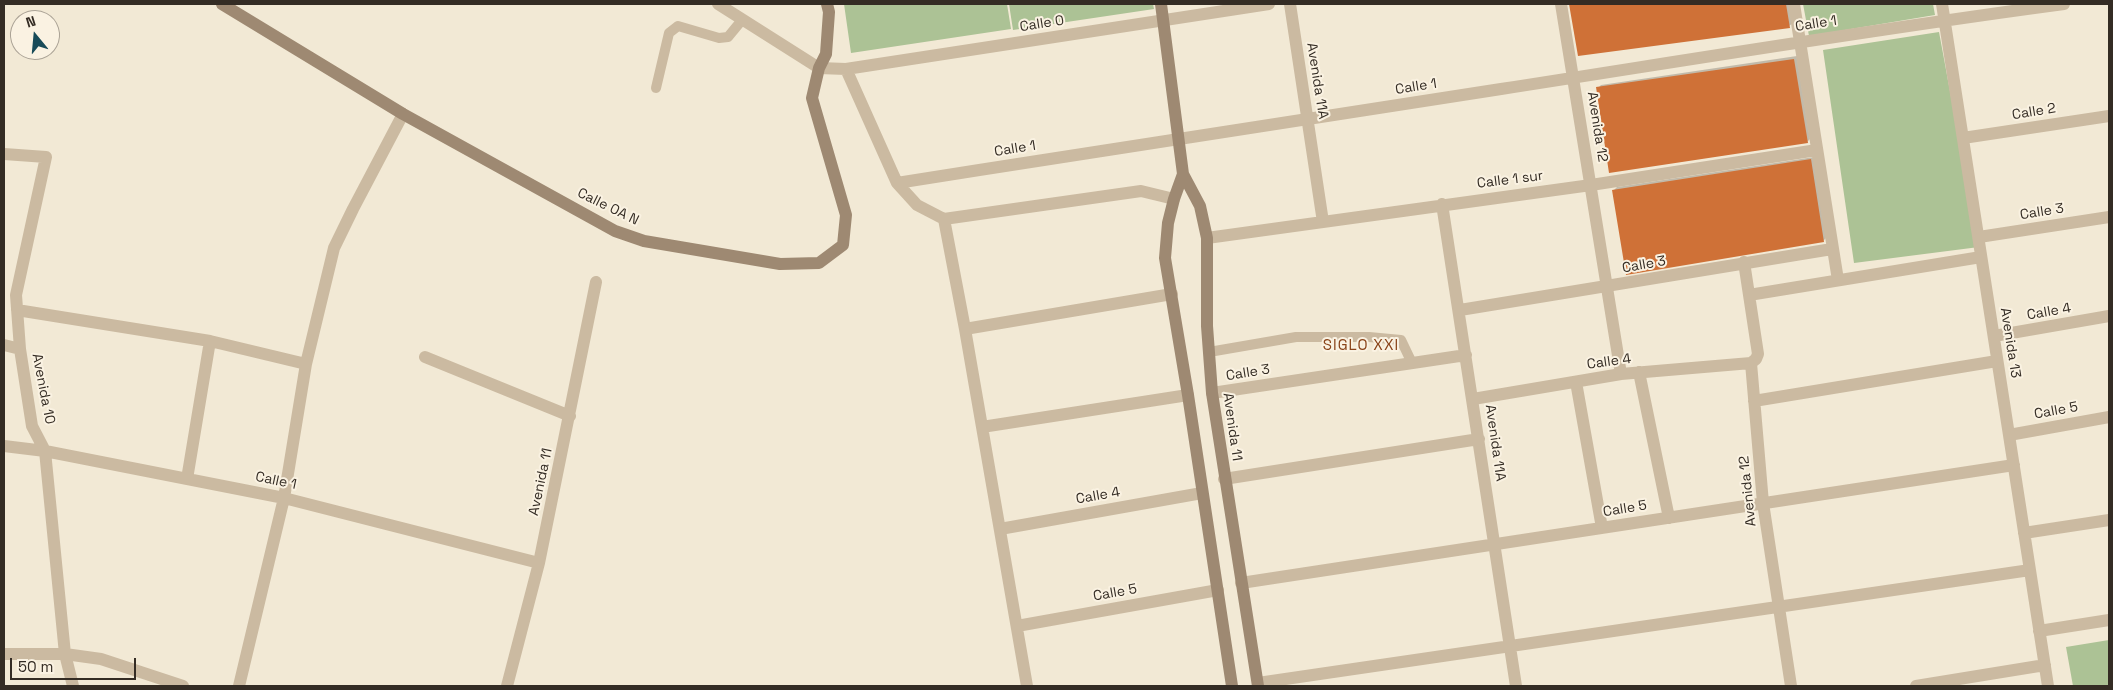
<!DOCTYPE html>
<html>
<head>
<meta charset="utf-8">
<style>
	body { margin:0 }
	#map { position:relative; width:2113px; height:690px; overflow:hidden; background:#f2e9d5; font-family:"Space Grotesk",sans-serif }
	canvas { display:block }
	.frame { position:absolute; inset:0; border:5px solid #342c24; pointer-events:none }
	.north { position:absolute; left:10px; top:10px; width:50px; height:50px; box-sizing:border-box; background:#faf2e2; border:1px solid #aba396; border-radius:50%; rotate:343deg; font-size:14px; font-weight:700; line-height:20px; text-align:center; color:#342c24 }
	.north::after { content:''; display:block; margin:auto; width:18px; height:22px; background:#184b58; clip-path:polygon(50% 0,100% 100%,50% 72%,0 100%) }
	.scale { position:absolute; left:10px; top:658px; width:126px; height:22px; box-sizing:border-box; border:2px solid #342c24; border-top:0; padding-left:6px; font-size:15px; line-height:18px; white-space:nowrap; color:#342c24; -webkit-text-stroke:4px #faf2e2; paint-order:stroke }
</style>
</head>
<body>
<div id="map">
<canvas width="2113" height="690"></canvas>
<div class="frame"></div>
<div class="north">N</div>
<div class="scale">50 m</div>
</div>
<script>
const ctx = document.querySelector('canvas').getContext('2d');
ctx.lineJoin = 'round';
function paint(path, color) {
  ctx.fillStyle = color;
  ctx.fill(path, 'evenodd');
}
function stroke(path, color, width, dash) {
  ctx.strokeStyle = color;
  ctx.lineWidth = width;
  ctx.lineCap = dash ? 'butt' : 'round';
  ctx.setLineDash(dash || []);
  ctx.stroke(path);
}
function label(font, color, halo, rows, align = 'center') {
  ctx.font = font + ' "Space Grotesk",sans-serif';
  ctx.lineWidth = 4;
  ctx.setLineDash([]);
  ctx.textBaseline = 'middle';
  ctx.strokeStyle = halo;
  ctx.fillStyle = color;
  for (const [text, x, y, turn = 0] of rows) {
    ctx.save();
    ctx.translate(x, y);
    ctx.rotate((+turn || 0) * Math.PI / 180);
    ctx.textAlign = isNaN(turn) ? turn : align;
    if (halo) ctx.strokeText(text, 0, 0);
    ctx.fillText(text, 0, 0);
    ctx.restore();
  }
}
const green = new Path2D(`
	M844,4H1007L1011,29L851,53Z
	M1009,4H1153L1154,9L1013,30Z
	M1803,4H1933L1935,15L1809,36Z
	M1939,32L1979,247L1854,263L1823,50Z
	M2109,640V686H2073L2066,647Z`);
const shadow = new Path2D(`
	M1570,4H1790L1793,23L1789,26L1579,55Z
	M1797,56L1810,139L1807,142L1598,88L1601,85Z
	M1814,157L1826,238L1823,241L1614,190L1617,187Z`);
const building = new Path2D(`
	M1569,4H1786L1790,28L1578,56Z
	M1794,59L1808,143L1609,173L1596,87Z
	M1811,159L1824,242L1626,275L1612,190Z`);
const lane = new Path2D(`
	M656,88L669,33L678,26L719,38L728,37L742,20
	M1209,352L1296,337H1369L1401,340L1412,363`);
const street = new Path2D(`
	M718,4L819,68L846,69L1269,4
	M1290,4L1323,222
	M1561,4L1621,374
	M1794,4L1838,280
	M1942,4L2048,686
	M846,69L897,183L917,205L944,219L1141,191L1174,199
	M1963,138L2109,116
	M4,154L46,157L16,295L20,349L32,426L45,451L65,654L73,686
	M897,183C1098,151 1299,120 1501,89C1688,60 1875,29 2064,4
	M1442,204L1516,686
	M944,219L965,329L1027,686
	M1979,237L2109,217
	M1207,238L1591,185L1817,150
	M1744,262L1758,354L1756,359L1751,363L1763,503L1791,686
	M1749,295L1981,257
	M17,310L210,341L306,364
	M1460,310L1832,249
	M965,329L1172,294
	M1994,336L2109,316
	M4,345L20,349
	M425,357L570,416
	M1639,372L1669,518
	M1576,382L1602,528
	M1212,393L1466,355
	M1473,399L1621,374L1751,363
	M1754,401L1997,361
	M982,427L1188,395
	M2009,435L2109,417
	M4,446L45,451L284,498L539,563
	M187,479L210,341
	M1224,479L1479,439
	M1000,529L1202,493
	M2024,533L2109,520
	M1241,583L2014,465
	M1017,626L1218,590
	M2039,631L2109,620
	M4,654H65L101,659L183,686
	M1258,683L2030,570
	M239,686L284,498L306,364L334,248L353,209L403,114
	M507,686L539,563L596,282
	M1916,686L2045,665`);
const secondary = new Path2D(`
	M222,4L403,114L615,231L644,241L780,264L819,263L843,245L846,215L812,98L819,68L826,54L829,12L827,4
	M1161,4L1183,174L1200,206L1207,238V326L1212,393L1258,686
	M1183,174L1174,199L1168,223L1165,258L1188,395L1232,686`);
const streetNames = [
	["Calle 0",1042,24,-9],
	["Calle 1",1816,24,-9],
	["Avenida 11A",1317,81,81],
	["Calle 1",1416,87,-9],
	["Calle 2",2034,112,-9],
	["Avenida 12",1597,127,81],
	["Calle 1",1015,149,-9],
	["Calle 1 sur",1510,180,-7],
	["Calle 0A N",608,207,26],
	["Calle 3",2042,212,-9],
	["Calle 3",1644,265,-10],
	["Calle 4",2049,312,-10],
	["Avenida 13",2010,343,81],
	["Calle 4",1609,362,-8],
	["Calle 3",1248,373,-9],
	["Avenida 10",43,389,79],
	["Calle 5",2056,411,-10],
	["Avenida 11",1232,427,82],
	["Avenida 11A",1495,443,82],
	["Calle 1",276,481,12],
	["Avenida 11",541,482,-78],
	["Avenida 12",1748,491,-96],
	["Calle 4",1098,496,-10],
	["Calle 5",1625,509,-9],
	["Calle 5",1115,593,-10]
];
const neighbourhoodNames = [
	["SIGLO XXI",1361,346]
];
paint(green, '#acc295');
paint(shadow, '#0003');
paint(building, '#cf7137');
stroke(lane, '#cbbaa1', 10);
stroke(street, '#cbbaa1', 12);
stroke(secondary, '#9e8972', 12);
label('14px', '#342c24', '#faf2e2', streetNames);
ctx.letterSpacing = '1px';
label('15px', '#894318', '#faf2e2', neighbourhoodNames);
ctx.letterSpacing = '0px';
</script>
</body>
</html>
